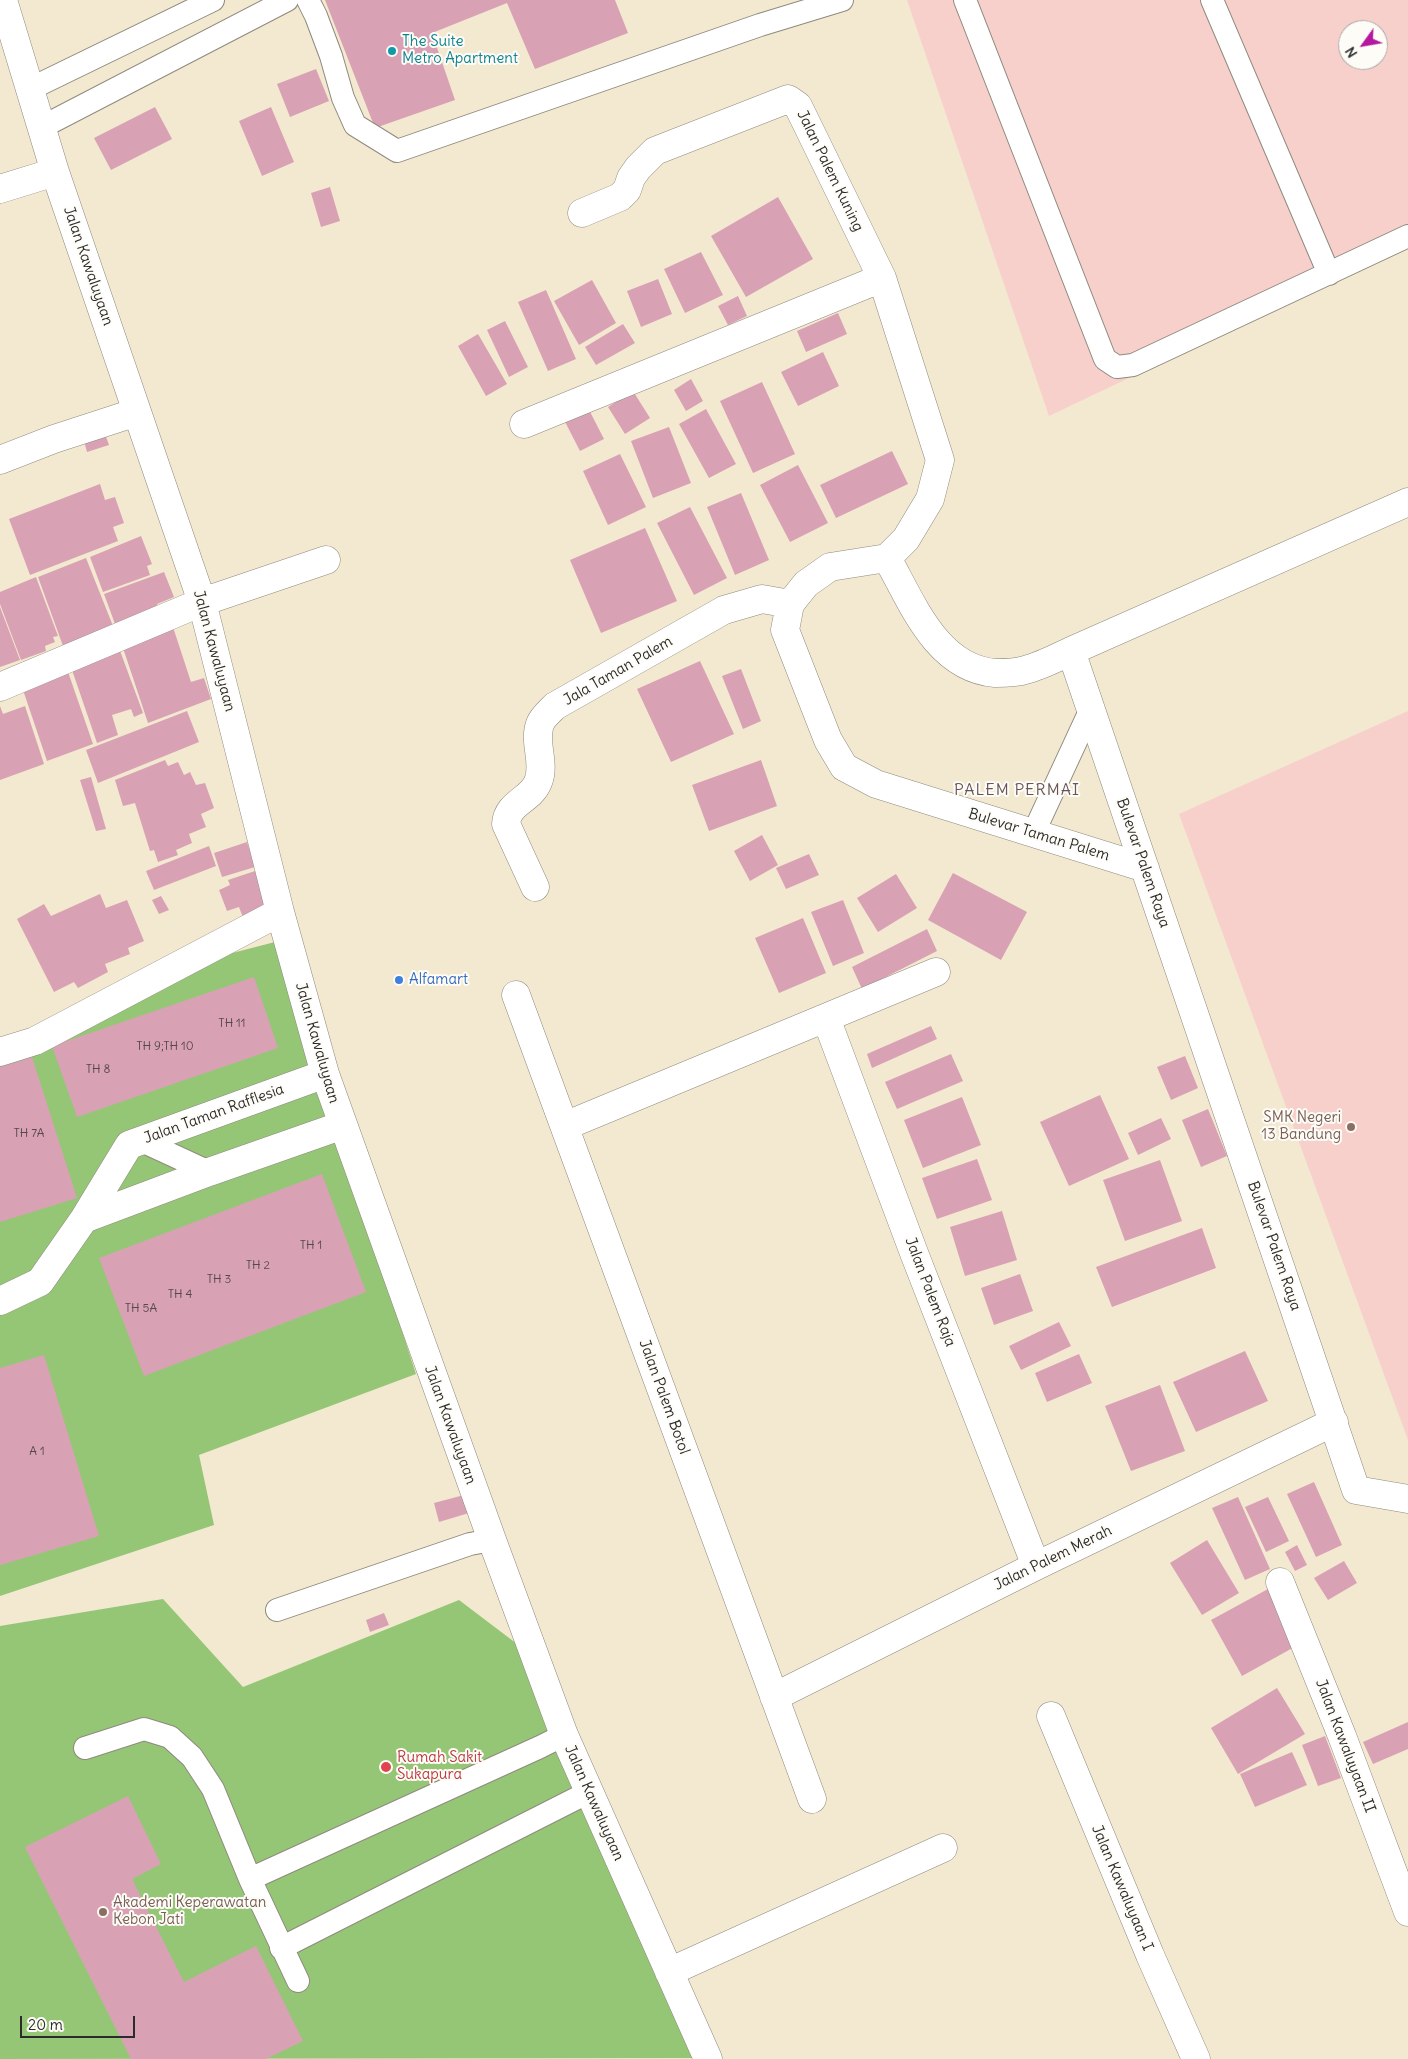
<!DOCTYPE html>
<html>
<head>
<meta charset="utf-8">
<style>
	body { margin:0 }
	#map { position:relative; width:1408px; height:2059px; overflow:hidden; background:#f3e8d0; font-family:Delius,sans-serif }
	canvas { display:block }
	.north { position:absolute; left:1338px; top:20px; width:50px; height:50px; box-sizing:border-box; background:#fdfcf7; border:1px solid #a9a8a5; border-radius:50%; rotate:238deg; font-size:14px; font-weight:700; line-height:20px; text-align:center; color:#2b2b2b }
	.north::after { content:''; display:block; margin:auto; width:18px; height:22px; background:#b5179e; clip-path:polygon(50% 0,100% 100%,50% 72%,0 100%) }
	.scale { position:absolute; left:20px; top:2016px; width:115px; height:22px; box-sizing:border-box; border:2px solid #2b2b2b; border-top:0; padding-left:6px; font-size:15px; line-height:18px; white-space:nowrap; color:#2b2b2b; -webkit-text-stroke:4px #fdfcf7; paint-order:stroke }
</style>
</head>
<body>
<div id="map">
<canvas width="1408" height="2059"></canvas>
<div class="north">N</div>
<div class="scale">20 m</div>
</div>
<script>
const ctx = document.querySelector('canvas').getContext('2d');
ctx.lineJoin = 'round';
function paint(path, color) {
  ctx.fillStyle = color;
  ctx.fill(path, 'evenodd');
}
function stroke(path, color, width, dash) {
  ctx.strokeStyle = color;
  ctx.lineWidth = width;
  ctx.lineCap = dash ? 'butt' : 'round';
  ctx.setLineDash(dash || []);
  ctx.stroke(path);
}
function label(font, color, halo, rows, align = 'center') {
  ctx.font = font + ' Delius,sans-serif';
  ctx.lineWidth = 4;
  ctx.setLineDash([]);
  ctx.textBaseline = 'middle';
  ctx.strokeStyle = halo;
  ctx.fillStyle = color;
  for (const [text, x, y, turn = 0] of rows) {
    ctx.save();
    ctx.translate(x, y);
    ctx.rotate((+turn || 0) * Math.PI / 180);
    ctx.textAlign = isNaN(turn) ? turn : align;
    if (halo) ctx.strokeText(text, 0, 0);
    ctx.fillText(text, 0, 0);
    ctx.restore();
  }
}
const built = new Path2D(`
	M907,0H1408V245L1049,416ZM1348,30H1378V60H1348Z
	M1408,711V1440L1179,814Z`);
const green = new Path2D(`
	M275,942L416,1374L199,1455L214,1525L0,1596V1063L209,959Z
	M163,1599L243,1687L459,1600L521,1647L694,2058L0,2059V1626Z`);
const building = new Path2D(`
	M325,0H615L628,33L535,69L507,3L432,33L455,100L375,128Z
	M316,69L329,101L290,117L277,84Z
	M155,107L172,139L111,170L94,138Z
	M271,107L294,162L262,176L239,121Z
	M330,187L340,221L321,227L311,193Z
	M778,197L813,259L746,297L711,236Z
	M701,252L723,295L685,313L664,269Z
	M658,279L672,314L641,327L627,291Z
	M592,280L616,323L579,345L554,301Z
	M546,290L576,359L548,371L518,302Z
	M738,296L747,316L728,325L718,306Z
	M838,313L847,334L806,352L797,331Z
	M505,321L528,367L509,377L487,330Z
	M623,324L635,343L596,365L585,347Z
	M478,334L507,384L486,396L458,346Z
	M823,352L839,386L798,406L781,372Z
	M691,379L703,401L686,411L674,390Z
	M762,382L795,454L753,473L720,401Z
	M633,391L650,418L625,434L608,407Z
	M585,402L604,439L580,451L561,414Z
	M706,409L736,464L709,478L679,424Z
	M669,427L691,483L653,498L631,441Z
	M105,434L109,445L87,452L84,441Z
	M892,451L908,484L836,518L820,485Z
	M620,454L646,507L608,525L583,471Z
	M798,465L828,523L790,542L760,485Z
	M100,484L105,500L115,497L124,523L113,527L118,541L30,575L9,519Z
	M741,493L769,560L735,575L707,507Z
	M690,507L727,578L694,595L657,523Z
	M645,528L677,601L601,633L570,560Z
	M141,536L152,564L147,566L150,575L103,592L90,557Z
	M86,558L113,626L63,646L38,577Z
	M164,572L174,597L157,604L158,607L115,624L104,594Z
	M36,577L58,636L53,637L55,642L45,646L46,651L21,660L0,604V592Z
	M0,607L20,660L0,667Z
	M173,627L191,682L204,678L211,699L148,723L122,645Z
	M119,648L143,713L134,717L131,709L112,715L118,735L97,743L71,667Z
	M700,661L734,734L671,762L637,689Z
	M67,669L93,744L47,761L22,687Z
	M741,669L761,721L743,729L722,676Z
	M0,706L3,714L25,706L44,764L0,780Z
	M187,711L199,742L98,783L86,750Z
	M165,760L168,766L178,762L184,775L190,772L196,785L205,783L214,808L201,814L206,827L189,834L192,843L176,850L178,855L158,862L154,850L150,851L135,803L123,806L115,780Z
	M761,760L777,806L709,831L692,785Z
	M91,777L106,829L96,831L80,780Z
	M762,835L778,865L750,881L734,851Z
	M247,842L255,867L222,877L214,853Z
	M209,846L216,866L154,890L146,871Z
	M809,854L819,875L786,889L776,868Z
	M255,871L268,911L244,920L239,907L227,911L219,890L230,885L228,880Z
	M953,873L1027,912L1001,960L928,920Z
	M896,874L917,908L878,932L857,898Z
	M100,894L106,908L127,900L144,941L128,948L130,954L105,964L108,972L78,988L74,982L54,992L17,919L44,904L51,916Z
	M161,896L169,910L159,914L152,900Z
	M843,900L864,953L833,966L811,912Z
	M803,918L826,973L779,993L755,938Z
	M927,929L937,951L862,989L852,967Z
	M254,977L278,1048L77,1117L52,1046Z
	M931,1026L937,1039L872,1068L867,1054Z
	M951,1054L963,1081L897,1109L885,1082Z
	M1185,1056L1198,1088L1171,1100L1157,1067Z
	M32,1057L77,1198L0,1222V1067Z
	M1100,1095L1129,1159L1069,1186L1040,1122Z
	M962,1097L981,1145L923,1168L904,1120Z
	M1208,1109L1227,1156L1201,1167L1182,1120Z
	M1161,1118L1171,1139L1138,1155L1128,1133Z
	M977,1159L992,1200L937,1219L922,1178Z
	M1160,1160L1182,1221L1125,1241L1103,1180Z
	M322,1174L366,1292L144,1376L99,1258Z
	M1002,1211L1017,1260L965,1276L950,1227Z
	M1202,1228L1216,1268L1112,1307L1096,1267Z
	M1020,1274L1033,1311L994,1325L981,1288Z
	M1059,1322L1071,1346L1021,1370L1009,1346Z
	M1245,1351L1268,1401L1196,1432L1173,1382Z
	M1079,1354L1092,1383L1047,1402L1035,1373Z
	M44,1355L99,1536L0,1565V1368Z
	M1160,1385L1185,1451L1131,1471L1105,1406Z
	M1314,1482L1342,1545L1316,1557L1287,1494Z
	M464,1495L469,1513L439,1522L434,1503Z
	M1238,1497L1270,1569L1245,1580L1212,1508Z
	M1268,1497L1289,1541L1266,1552L1245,1507Z
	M1207,1540L1239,1593L1202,1615L1170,1563Z
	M1297,1545L1307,1565L1295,1571L1285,1552Z
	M1344,1561L1357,1583L1328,1600L1314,1578Z
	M1268,1589L1298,1645L1242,1676L1211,1620Z
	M384,1613L389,1625L370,1632L366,1620Z
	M1277,1688L1305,1734L1238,1774L1211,1728Z
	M1408,1722V1749L1373,1764L1363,1742Z
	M1325,1736L1341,1778L1318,1786L1302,1745Z
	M1292,1752L1307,1785L1255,1807L1240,1774Z
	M128,1796L161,1864L132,1879L184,1982L256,1946L303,2041L266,2059H131L25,1847Z`);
const service = new Path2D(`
	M308,0L316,16L331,56L343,98L355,125L397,151L760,25L842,0
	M965,0L1105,359L1117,367L1133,365L1408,236
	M1212,0L1329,274
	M30,89L213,0
	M42,127L287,0
	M1033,834L1090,711
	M142,1141L209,1172
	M277,1610L470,1544L492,1540
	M85,1748L144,1729L170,1737L192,1757L213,1789L250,1879L298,1981
	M250,1879L540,1747L564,1735
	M281,1948L589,1792`);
const minor = new Path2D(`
	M3,0L55,172L202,602L280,912L325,1074L492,1540L564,1735L708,2059
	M0,189L55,172
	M582,213L620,197L627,190L631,178L638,168L655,151L788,99L798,106L882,278L940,460L930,499L906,539L887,558
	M524,424L882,278
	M0,460L54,439L137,412
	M887,558C912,602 936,668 995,673C1005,673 1016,673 1025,670C1041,666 1056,658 1071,651L1408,502
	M887,558L830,567L806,584L790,604L785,630L828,740L844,767L876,784L1145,868
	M1071,651L1356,1490L1408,1499
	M0,687L202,602L326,560
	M535,887L506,824C507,803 531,800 538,782C546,763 533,743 540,724C542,718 550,711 555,706L724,610L762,599L790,604
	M516,995L812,1799
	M826,1018L914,1253L1036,1566
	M0,1052L35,1041L280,912
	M565,1126L936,972
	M84,1219L209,1172L343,1125
	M0,1301L40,1282L84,1219L129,1145L325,1074
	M1280,1582L1342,1736L1408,1912
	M774,1697L1036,1566L1334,1422
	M1051,1716L1150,1955L1196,2059
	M669,1972L943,1848`);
const markers = [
	[392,51,5,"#0f9aa8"],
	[399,980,5,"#3f7fe0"],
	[1351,1127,5,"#8d6e63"],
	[386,1767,6,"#e0444e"],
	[103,1912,5,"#8d6e63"]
];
const numberNames = [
	["TH 11",232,1024],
	["TH 9;TH 10",165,1047],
	["TH 8",98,1070],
	["TH 7A",29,1134],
	["TH 1",311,1246],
	["TH 2",258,1266],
	["TH 3",219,1280],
	["TH 4",180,1295],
	["TH 5A",141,1309],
	["A 1",37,1452]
];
const cultureNames = [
	["The Suite",402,42],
	["Metro Apartment",402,59]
];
const streetNames = [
	["Jalan Palem Kuning",830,171,64],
	["Jalan Kawaluyaan",88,266,71],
	["Jalan Kawaluyaan",214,651,75],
	["Jala Taman Palem",618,671,-30],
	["Bulevar Taman Palem",1039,835,17],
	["Bulevar Palem Raya",1143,863,71],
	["Jalan Kawaluyaan",317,1043,74],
	["Jalan Taman Rafflesia",214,1114,-20],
	["Bulevar Palem Raya",1274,1246,71],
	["Jalan Palem Raja",930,1292,69],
	["Jalan Palem Botol",664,1397,70],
	["Jalan Kawaluyaan",450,1425,70],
	["Jalan Palem Merah",1053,1558,-26],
	["Jalan Kawaluyaan II",1345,1746,69],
	["Jalan Kawaluyaan",594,1803,66],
	["Jalan Kawaluyaan I",1122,1888,67]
];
const shopNames = [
	["Alfamart",409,980]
];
const educationNames = [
	["SMK Negeri",1341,1118],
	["13 Bandung",1341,1135],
	["Akademi Keperawatan",113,1903,"left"],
	["Kebon Jati",113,1920,"left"]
];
const healthNames = [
	["Rumah Sakit",397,1758],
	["Sukapura",397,1775]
];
const neighbourhoodNames = [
	["PALEM PERMAI",1017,790]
];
paint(built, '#f7d0cc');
paint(green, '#94c676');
paint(building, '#d9a2b4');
stroke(service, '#8f8a7e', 24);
stroke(minor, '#8f8a7e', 29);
stroke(service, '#fff', 22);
stroke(minor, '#fff', 28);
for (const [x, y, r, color] of markers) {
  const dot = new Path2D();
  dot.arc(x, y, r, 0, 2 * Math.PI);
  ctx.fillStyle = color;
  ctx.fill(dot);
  stroke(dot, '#fdfcf7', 2);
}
label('12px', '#56494d', null, numberNames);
label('15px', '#0d838f', '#fdfcf7', cultureNames, 'left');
label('15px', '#2b2b2b', '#fdfcf7', streetNames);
label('15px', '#366cbe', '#fdfcf7', shopNames, 'left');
label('15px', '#785e54', '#fdfcf7', educationNames, 'right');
label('15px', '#be3a42', '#fdfcf7', healthNames, 'left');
ctx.letterSpacing = '1px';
label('16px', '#68555b', '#fdfcf7', neighbourhoodNames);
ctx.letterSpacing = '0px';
</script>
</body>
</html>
